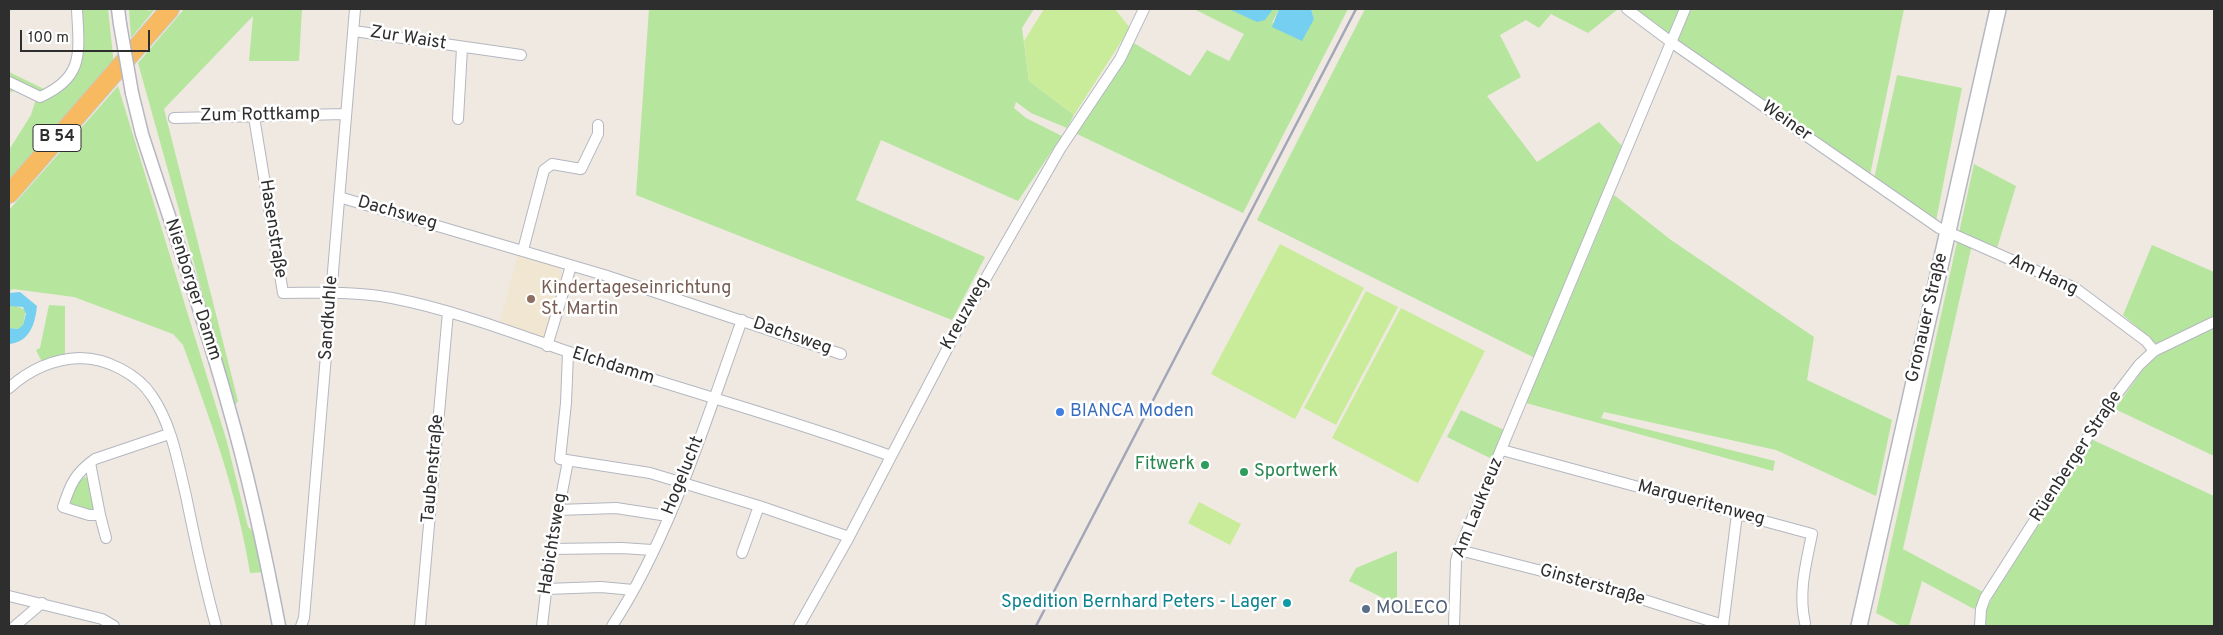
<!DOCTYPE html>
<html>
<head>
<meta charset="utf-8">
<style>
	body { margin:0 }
	#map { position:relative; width:2223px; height:635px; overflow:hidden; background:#efe9e1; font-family:Overpass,sans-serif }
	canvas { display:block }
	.frame { position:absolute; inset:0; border:10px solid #2e2e2e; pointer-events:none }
	.scale { position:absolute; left:20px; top:30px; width:130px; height:22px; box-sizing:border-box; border:2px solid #2e2e2e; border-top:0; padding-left:6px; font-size:15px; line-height:18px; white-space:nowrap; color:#2e2e2e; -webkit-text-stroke:4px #fff; paint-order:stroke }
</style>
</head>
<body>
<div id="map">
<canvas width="2223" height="635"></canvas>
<div class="frame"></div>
<div class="scale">100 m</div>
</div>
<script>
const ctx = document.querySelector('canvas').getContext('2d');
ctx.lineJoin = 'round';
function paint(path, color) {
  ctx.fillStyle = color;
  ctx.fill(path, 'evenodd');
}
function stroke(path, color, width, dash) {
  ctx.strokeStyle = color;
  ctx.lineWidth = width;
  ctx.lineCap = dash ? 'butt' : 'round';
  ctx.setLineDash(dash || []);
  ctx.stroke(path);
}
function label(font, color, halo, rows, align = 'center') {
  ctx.font = font + ' Overpass,sans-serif';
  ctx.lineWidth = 5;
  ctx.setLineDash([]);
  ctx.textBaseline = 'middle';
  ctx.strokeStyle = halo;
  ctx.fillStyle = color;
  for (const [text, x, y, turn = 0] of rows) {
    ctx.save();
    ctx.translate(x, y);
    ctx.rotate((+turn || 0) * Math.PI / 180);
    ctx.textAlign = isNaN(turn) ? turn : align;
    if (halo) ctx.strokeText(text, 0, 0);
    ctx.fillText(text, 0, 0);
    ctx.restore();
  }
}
const education = new Path2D(`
	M518,254L559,267L562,273L546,333L543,337H538L499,325Z`);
const green = new Path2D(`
	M81,9H108L114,65L9,181V150L31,115L36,99L53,97L74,77L82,60Z
	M129,9H147L148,11L155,9L131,38Z
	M184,9H302L299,61H249L253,16L164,109L238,401L234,407L138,63Z
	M649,9H1034L1022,28L1029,81L1074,115L1067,128L1031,113L1016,102L1014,108L1026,118L1062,136L1018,201L881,140L856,200L985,257L952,320L636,195Z
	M1194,9H1279L1272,23L1314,19L1311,9H1348L1243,213L1075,133L1123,64L1132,42L1190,76L1207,50L1229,61L1244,34Z
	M1365,9H1618L1588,33L1551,14L1539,28L1526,20L1500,35L1521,77L1487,96L1537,162L1599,122L1622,146L1535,358L1257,220Z
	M1634,9H1681L1670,35Z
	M1686,9H1904L1870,175L1675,42Z
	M9,72L44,89L38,94L20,84L12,92L9,91Z
	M1897,75L1962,88L1936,221L1874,179Z
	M118,86L227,442L248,527L256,534L267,572L250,573C237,492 211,422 183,345L173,334L74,297L13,289L9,291V210Z
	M1974,164L2016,186L1997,248L1973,240L1903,549L1985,593L1974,609L1922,581L1909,626H1901L1876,613Z
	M1614,195L1671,240L1814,337L1807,380L1892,420L1876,496L1776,450L1604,412L1601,418L1775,461L1773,471L1526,403Z
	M2152,245L2214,272V319L2158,345L2123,315Z
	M13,305L26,310L23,325L18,329L9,328V306Z
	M49,305L65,306V355L42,362L36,350L40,348Z
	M2214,326V456L2115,409L2146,365L2164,351Z
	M1461,410L1504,430L1492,459L1447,437Z
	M2093,440L2214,496V626H1985L1984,615L1993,596Z
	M87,477C93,485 96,500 94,510L88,511L73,507L70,500L80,478Z
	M1397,551V605L1349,581L1356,568Z`);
const pitch = new Path2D(`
	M1044,9H1115L1130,28L1074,115L1029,81L1024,41Z
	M1280,244L1364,288L1295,419L1211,374Z
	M1366,291L1398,307L1336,425L1304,408Z
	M1401,308L1485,351L1418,483L1332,438Z
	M1199,502L1241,524L1230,545L1188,523Z`);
const water = new Path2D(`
	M1229,9H1273L1265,20L1257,22Z
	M1279,9H1311L1314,19L1302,41L1272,27Z
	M20,292L37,306C35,324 30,342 9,344V328L18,329L23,325L26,314L23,307L9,306V293Z`);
const minor = new Path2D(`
	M1627,9L1671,42L1939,228L2075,288L2146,341L2154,351
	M354,31L521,55
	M9,82L40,97C85,77 79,52 77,9
	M254,117L283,293C319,293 357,291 392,298C469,313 543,345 617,368C708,397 801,423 891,456
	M174,118L345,114
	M458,119L462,48
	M339,197L604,275L841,354
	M523,250L544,170L552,164L581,169L598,134V125
	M547,346L571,266
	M568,353L566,403L560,459L650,473L759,506L849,537
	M9,388C29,370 53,359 80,358C106,358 138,374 152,396C172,425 178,463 186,496C195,540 204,583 216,626
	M1502,450L1812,534C1806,564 1798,592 1805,623
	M90,463L100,515H89L63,507C70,485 75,473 95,459L169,434
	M558,510L616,508L668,516
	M100,515L106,538
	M551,549L622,548L652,550
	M1459,550L1597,585L1723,625
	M742,553L759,506
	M546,589L601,587L633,590
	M9,596L102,619L114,626
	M15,626L42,603
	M301,626L304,618L355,9
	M420,626L448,312
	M542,626L551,549L568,461
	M612,626C670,538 706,420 742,320
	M799,626L849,537L967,311L1060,149L1120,59L1144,9
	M1454,626L1456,561L1459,550L1685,9
	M1723,626L1737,514
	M1980,626L1981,609L1985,598L2107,407L2139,365L2154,351L2214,322`);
const tertiary = new Path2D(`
	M118,9L120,24
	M132,93L142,134C171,224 203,314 228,405C249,478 265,552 279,626`);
const secondary = new Path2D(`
	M1859,626L1998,9`);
const trunk = new Path2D(`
	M9,194L170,9`);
const rail = new Path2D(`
	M1036,626L1356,9`);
const tertiaryBridge = new Path2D(`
	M120,24L132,93`);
const markers = [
	[531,299,5,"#8d6e63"],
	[1060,412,5,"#3f7fe0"],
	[1205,465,5,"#2e9e5b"],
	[1244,472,5,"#2e9e5b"],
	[1287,603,5,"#0f9aa8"],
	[1366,609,5,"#5c6f8a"]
];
const shields = [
	[57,138,48]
];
const shieldNames = [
	["B 54",57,138]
];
const streetNames = [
	["Zur Waist",408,39,9],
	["Zum Rottkamp",260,116,-1],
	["Weiner",1786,122,35],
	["Dachsweg",397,214,16],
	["Hasenstraße",272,229,81],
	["Am Hang",2043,276,25],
	["Nienborger Damm",192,290,72],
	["Kreuzweg",966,314,-61],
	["Sandkuhle",330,318,-86],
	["Gronauer Straße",1928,318,-77],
	["Dachsweg",792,337,19],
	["Elchdamm",613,367,18],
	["Rüenberger Straße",2077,457,-57],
	["Taubenstraße",434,469,-85],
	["Hogelucht",684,476,-68],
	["Margueritenweg",1701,504,15],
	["Am Laukreuz",1479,508,-68],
	["Habichtsweg",554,544,-81],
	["Ginsterstraße",1592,586,16]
];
const educationNames = [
	["Kindertageseinrichtung",541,289],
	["St. Martin",541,310]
];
const shopNames = [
	["BIANCA Moden",1070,412]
];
const leisureNames = [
	["Fitwerk",1195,465],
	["Sportwerk",1254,472,"left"]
];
const cultureNames = [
	["Spedition Bernhard Peters - Lager",1277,603]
];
const serviceNames = [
	["MOLECO",1376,609]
];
paint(education, '#f0e6d1');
paint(green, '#b6e59e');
paint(pitch, '#c9ec9a');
paint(water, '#75cff0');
stroke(minor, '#b4b7c1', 12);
stroke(tertiary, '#b4b7c1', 15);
stroke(secondary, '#b4b7c1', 18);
stroke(trunk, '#c9c9c9', 20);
stroke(minor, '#fff', 10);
stroke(tertiary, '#fff', 12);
stroke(secondary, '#fff', 15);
stroke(trunk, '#f8ba60', 18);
stroke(rail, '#a3a6b8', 2.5);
stroke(tertiaryBridge, '#b4b7c1', 15, []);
stroke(tertiaryBridge, '#fff', 12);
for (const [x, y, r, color] of markers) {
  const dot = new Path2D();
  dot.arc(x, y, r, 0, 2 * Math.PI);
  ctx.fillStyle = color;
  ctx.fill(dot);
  stroke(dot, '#fff', 2);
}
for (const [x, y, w] of shields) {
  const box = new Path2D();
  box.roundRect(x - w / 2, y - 13.5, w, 27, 4);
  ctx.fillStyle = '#fff';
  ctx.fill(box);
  stroke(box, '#2e2e2e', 1);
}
label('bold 16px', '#2e2e2e', null, shieldNames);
label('18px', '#2e2e2e', '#fff', streetNames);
label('18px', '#785e54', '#fff', educationNames, 'left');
label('18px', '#366cbe', '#fff', shopNames, 'left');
label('18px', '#27864d', '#fff', leisureNames, 'right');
label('18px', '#0d838f', '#fff', cultureNames, 'right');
label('18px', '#4e5e75', '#fff', serviceNames, 'left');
</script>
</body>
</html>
